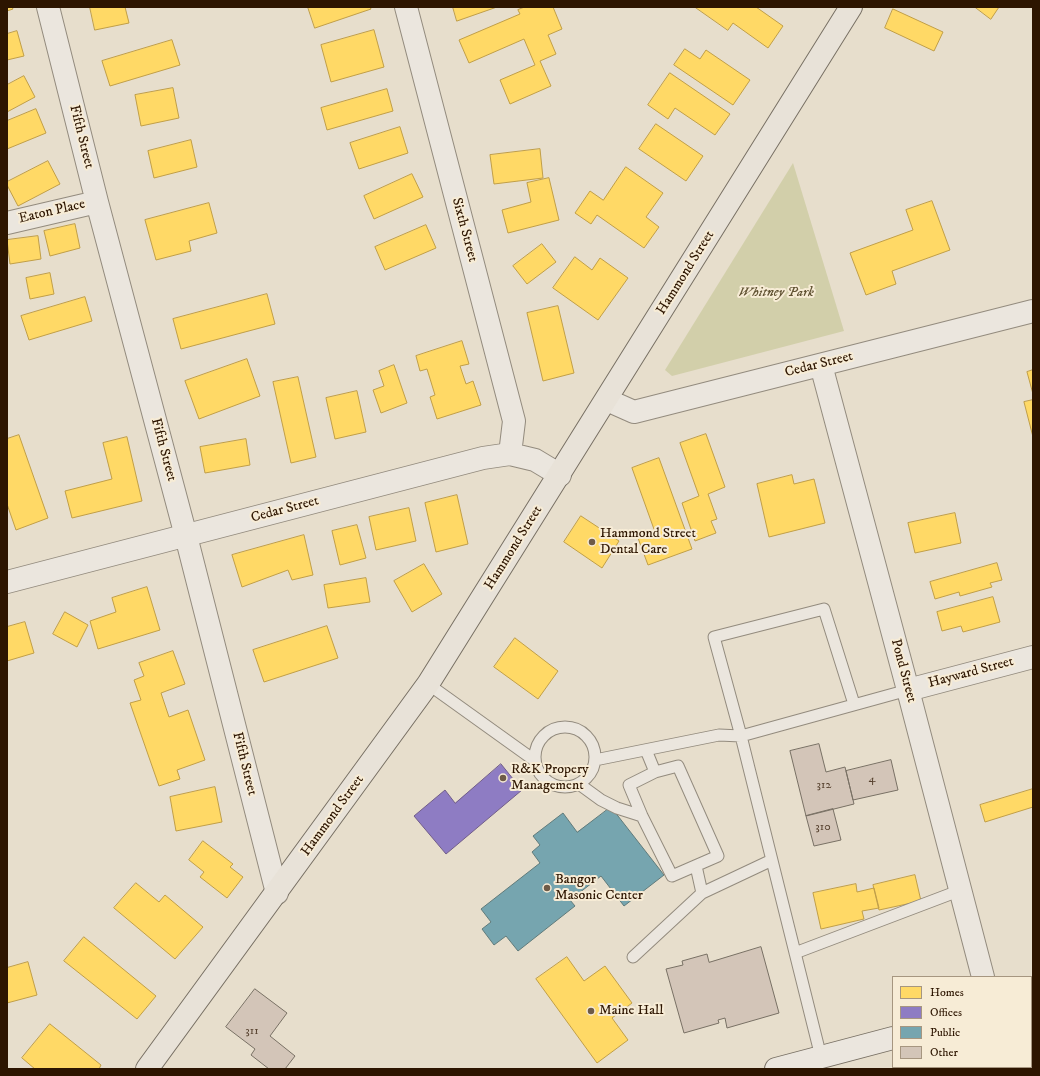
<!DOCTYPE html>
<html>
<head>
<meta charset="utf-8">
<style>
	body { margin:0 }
	#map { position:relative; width:1040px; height:1076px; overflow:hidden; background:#e7decc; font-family:"IM FELL DW Pica",serif }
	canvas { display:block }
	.frame { position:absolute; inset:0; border:8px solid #2d1500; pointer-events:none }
	.legend { position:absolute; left:892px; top:976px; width:140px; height:92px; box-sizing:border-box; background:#f7ecd6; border:1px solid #a69680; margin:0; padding:5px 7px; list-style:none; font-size:12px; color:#2d1500 }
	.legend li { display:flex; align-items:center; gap:8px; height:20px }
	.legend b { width:20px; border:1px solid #a69680 }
</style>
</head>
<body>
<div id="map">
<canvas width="1040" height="1076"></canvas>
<div class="frame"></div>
<ul class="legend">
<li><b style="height:11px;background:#ffd966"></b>Homes</li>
<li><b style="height:11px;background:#8e7cc3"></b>Offices</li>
<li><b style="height:11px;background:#76a5af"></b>Public</li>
<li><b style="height:11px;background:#d3c5b8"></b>Other</li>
</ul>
</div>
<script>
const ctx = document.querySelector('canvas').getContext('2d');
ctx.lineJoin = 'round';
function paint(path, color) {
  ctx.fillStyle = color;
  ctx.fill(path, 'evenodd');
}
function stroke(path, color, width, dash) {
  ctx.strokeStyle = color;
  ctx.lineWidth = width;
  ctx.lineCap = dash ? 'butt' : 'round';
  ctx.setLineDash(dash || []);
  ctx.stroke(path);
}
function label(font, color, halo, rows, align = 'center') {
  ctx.font = font + ' "IM FELL DW Pica",serif';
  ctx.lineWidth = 4;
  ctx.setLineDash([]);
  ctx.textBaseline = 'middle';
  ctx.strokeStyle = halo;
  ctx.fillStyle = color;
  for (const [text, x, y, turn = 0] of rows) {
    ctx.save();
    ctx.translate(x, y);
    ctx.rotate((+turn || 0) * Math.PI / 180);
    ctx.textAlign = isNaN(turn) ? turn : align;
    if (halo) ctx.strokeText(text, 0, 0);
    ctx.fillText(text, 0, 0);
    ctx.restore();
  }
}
const green = new Path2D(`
	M793,163L844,331L672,376L665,370Z`);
const homes = new Path2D(`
	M7,7H12L13,9L7,11Z
	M90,7H125L129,23L95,30Z
	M308,7H370L371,9L315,28Z
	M453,7H497L457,21Z
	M525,7H553L562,29L548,35L556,54L540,61L551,86L510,104L500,80L535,65L524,39L469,63L459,40L520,14L518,10Z
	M695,7H756L783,26L768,48L733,23L728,30Z
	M975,7H999L991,19Z
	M893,9L943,32L934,51L885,28Z
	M374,30L384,67L331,82L321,45Z
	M17,31L24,56L7,60V34Z
	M172,40L180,65L110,86L102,61Z
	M685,49L700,59L706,50L750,80L733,105L674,65Z
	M670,73L730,114L715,135L675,108L668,119L648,105Z
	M24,76L35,97L7,112V85Z
	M173,88L179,118L141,126L135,95Z
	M387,89L393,111L327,130L321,108Z
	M36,109L46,133L7,149V121Z
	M656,124L703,156L686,181L639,149Z
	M400,127L408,153L359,169L350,143Z
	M191,140L197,167L154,178L148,151Z
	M540,149L543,178L494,184L490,155Z
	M48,161L60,184L18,206L7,185V182Z
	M626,167L663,193L646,217L659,227L644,248L597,215L591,224L575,213L590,191L603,200Z
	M412,174L423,197L374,219L364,196Z
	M549,178L559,220L508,233L502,210L531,202L527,183Z
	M932,201L950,250L892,271L896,284L866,295L850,253L913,230L906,210Z
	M209,203L217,233L189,241L191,251L156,260L145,220Z
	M75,224L80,248L50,256L44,231Z
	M426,225L436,248L385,270L375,247Z
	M38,236L41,259L10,264L7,240Z
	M542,244L556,262L527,284L513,266Z
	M575,257L592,270L600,258L628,278L598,320L553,288Z
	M50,273L54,294L30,299L26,278Z
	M267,294L275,324L181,349L173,319Z
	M85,297L92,321L29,340L21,316Z
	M558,306L574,373L543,381L527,313Z
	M462,341L469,364L460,366L466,384L473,381L481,405L437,419L430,397L435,395L427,369L420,371L416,356Z
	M247,359L260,396L199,419L185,381Z
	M394,365L407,403L381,413L373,390L384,386L379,371Z
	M1033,370V394L1027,372Z
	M298,377L316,457L291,463L273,382Z
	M357,391L366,432L335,439L326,398Z
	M1033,400V437L1024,402Z
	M706,434L725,487L708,494L717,519L711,521L716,533L695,541L682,503L699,496L680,443Z
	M19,435L48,518L16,530L7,504V439Z
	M127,437L142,501L72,518L65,491L112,479L103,443Z
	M246,439L250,465L205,473L200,447Z
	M659,458L692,549L648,565L638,538L655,532L632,468Z
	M792,475L794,484L814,479L825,523L769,537L757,484Z
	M457,495L468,544L436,552L425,503Z
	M409,508L416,541L376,550L369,517Z
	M955,513L961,543L915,553L908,523Z
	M581,516L619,541L602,568L564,542Z
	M357,525L366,558L340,565L332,531Z
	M304,535L313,575L292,580L288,570L242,587L232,555Z
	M997,563L1002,580L990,583L992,587L960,596L959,592L935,599L930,582Z
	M424,564L442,594L412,612L394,581Z
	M366,578L370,602L328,608L324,585Z
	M147,587L160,630L98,649L90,621L116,612L112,598Z
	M993,597L1000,622L963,632L961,626L942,631L937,612Z
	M65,612L88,625L77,647L53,634Z
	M25,622L34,653L7,661V627Z
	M327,626L338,658L264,682L253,650Z
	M515,638L558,671L538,699L494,667Z
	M173,651L185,684L161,693L169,717L188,710L205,760L177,770L180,779L159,786L130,703L141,700L134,680L144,676L139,663Z
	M215,787L222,822L176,831L170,797Z
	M1033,789V807L985,822L980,805Z
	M203,841L233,864L230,867L243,877L227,898L200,877L204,872L189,860Z
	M915,875L921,901L879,910L873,885Z
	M136,883L159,902L165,895L203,927L175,959L114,908Z
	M856,884L857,892L874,888L879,908L862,911L864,919L821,929L813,893Z
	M84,937L156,996L137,1019L64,961Z
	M567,957L584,981L605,966L632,1003L612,1018L628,1040L597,1063L536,979Z
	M28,962L37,995L7,1003V968Z
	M50,1024L101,1065L99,1069H35L22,1058Z
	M1033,1041V1069H1019V1067H1031V1042Z`);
const offices = new Path2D(`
	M501,764L522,790L446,854L414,816L445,790L455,803Z`);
const public = new Path2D(`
	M611,807L664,875L624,906L601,876L570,900L575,906L518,951L506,936L494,945L482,929L491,922L481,909L540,863L532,852L540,845L533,836L563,813L577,832Z`);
const building = new Path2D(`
	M819,744L826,772L845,767L854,804L806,816L790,751Z
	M891,760L898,790L853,800L846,771Z
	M833,809L841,840L814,846L806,816Z
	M761,947L779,1013L727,1028L725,1018L718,1020L719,1023L684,1033L666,969L683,965L682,961L707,954L709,962Z
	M255,989L287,1013L270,1036L295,1056L285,1069H269L251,1055L255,1049L226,1027Z`);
const lane = new Path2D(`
	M428,684L534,760
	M535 757a30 30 0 1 1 60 0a30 30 0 1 1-60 0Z
	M646,750L655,772L678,766L718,856L672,876L642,816L629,785L655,772
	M595,760L719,735L741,736L714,637L824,609L854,704
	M579,784L601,800L617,808L642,816
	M702,893L772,860
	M795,953L961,890
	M633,957L702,893L696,866
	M821,1057L741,736L908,690`);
const street = new Path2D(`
	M48,7L97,202L186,536L277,893
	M406,7L514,421L510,454
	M7,223L97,202
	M821,365L908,690L983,977
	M607,400L634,412L1033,311
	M7,582L483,458L510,454L535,460L560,475
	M908,690L1033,657`);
const secondary = new Path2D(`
	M1031,1002H1033
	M776,1069L893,1038`);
const primary = new Path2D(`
	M147,1069L428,684L851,7`);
const markers = [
	[592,542,4,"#6e5b47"],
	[503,778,4,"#6e5b47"],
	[547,888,4,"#6e5b47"],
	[591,1011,4,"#6e5b47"]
];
const numberNames = [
	["4",872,780],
	["312",824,786],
	["310",823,828],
	["311",252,1032]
];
const streetNames = [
	["Fifth Street",81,137,76],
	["Eaton Place",52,212,-13],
	["Sixth Street",464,230,75],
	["Hammond Street",686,273,-58],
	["Cedar Street",819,365,-14],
	["Fifth Street",163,450,75],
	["Cedar Street",285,510,-15],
	["Hammond Street",514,548,-58],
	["Pond Street",903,671,75],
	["Hayward Street",971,673,-15],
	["Fifth Street",244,764,76],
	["Hammond Street",333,816,-54]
];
const parkNames = [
	["Whitney Park",776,293]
];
const poiNames = [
	["Hammond Street",600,534],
	["Dental Care",600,550],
	["R&K Propery",511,770],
	["Management",511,786],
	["Bangor",555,880],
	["Masonic Center",555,896],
	["Maine Hall",599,1011]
];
paint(green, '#d2cfaa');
paint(homes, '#ffd966');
stroke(homes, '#c09e47', 1);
paint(offices, '#8e7cc3');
stroke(offices, '#715d88', 1);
paint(public, '#76a5af');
stroke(public, '#607a7a', 1);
paint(building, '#d3c5b8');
stroke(building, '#787064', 1);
stroke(lane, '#938b7e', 13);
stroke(street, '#938b7e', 24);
stroke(secondary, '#787064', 24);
stroke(primary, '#787064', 24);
stroke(lane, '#ebe6de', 11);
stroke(street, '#ebe6de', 22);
stroke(secondary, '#ebe6de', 22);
stroke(primary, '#e8e2d8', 22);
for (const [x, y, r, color] of markers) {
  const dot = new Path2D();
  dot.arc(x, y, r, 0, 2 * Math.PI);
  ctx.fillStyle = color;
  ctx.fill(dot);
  stroke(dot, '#f7ecd6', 1.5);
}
label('12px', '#56412e', null, numberNames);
label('14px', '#2d1500', '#f7ecd6', streetNames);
label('italic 14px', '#605232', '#f7ecd6', parkNames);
label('14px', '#2d1500', '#f7ecd6', poiNames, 'left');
</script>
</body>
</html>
